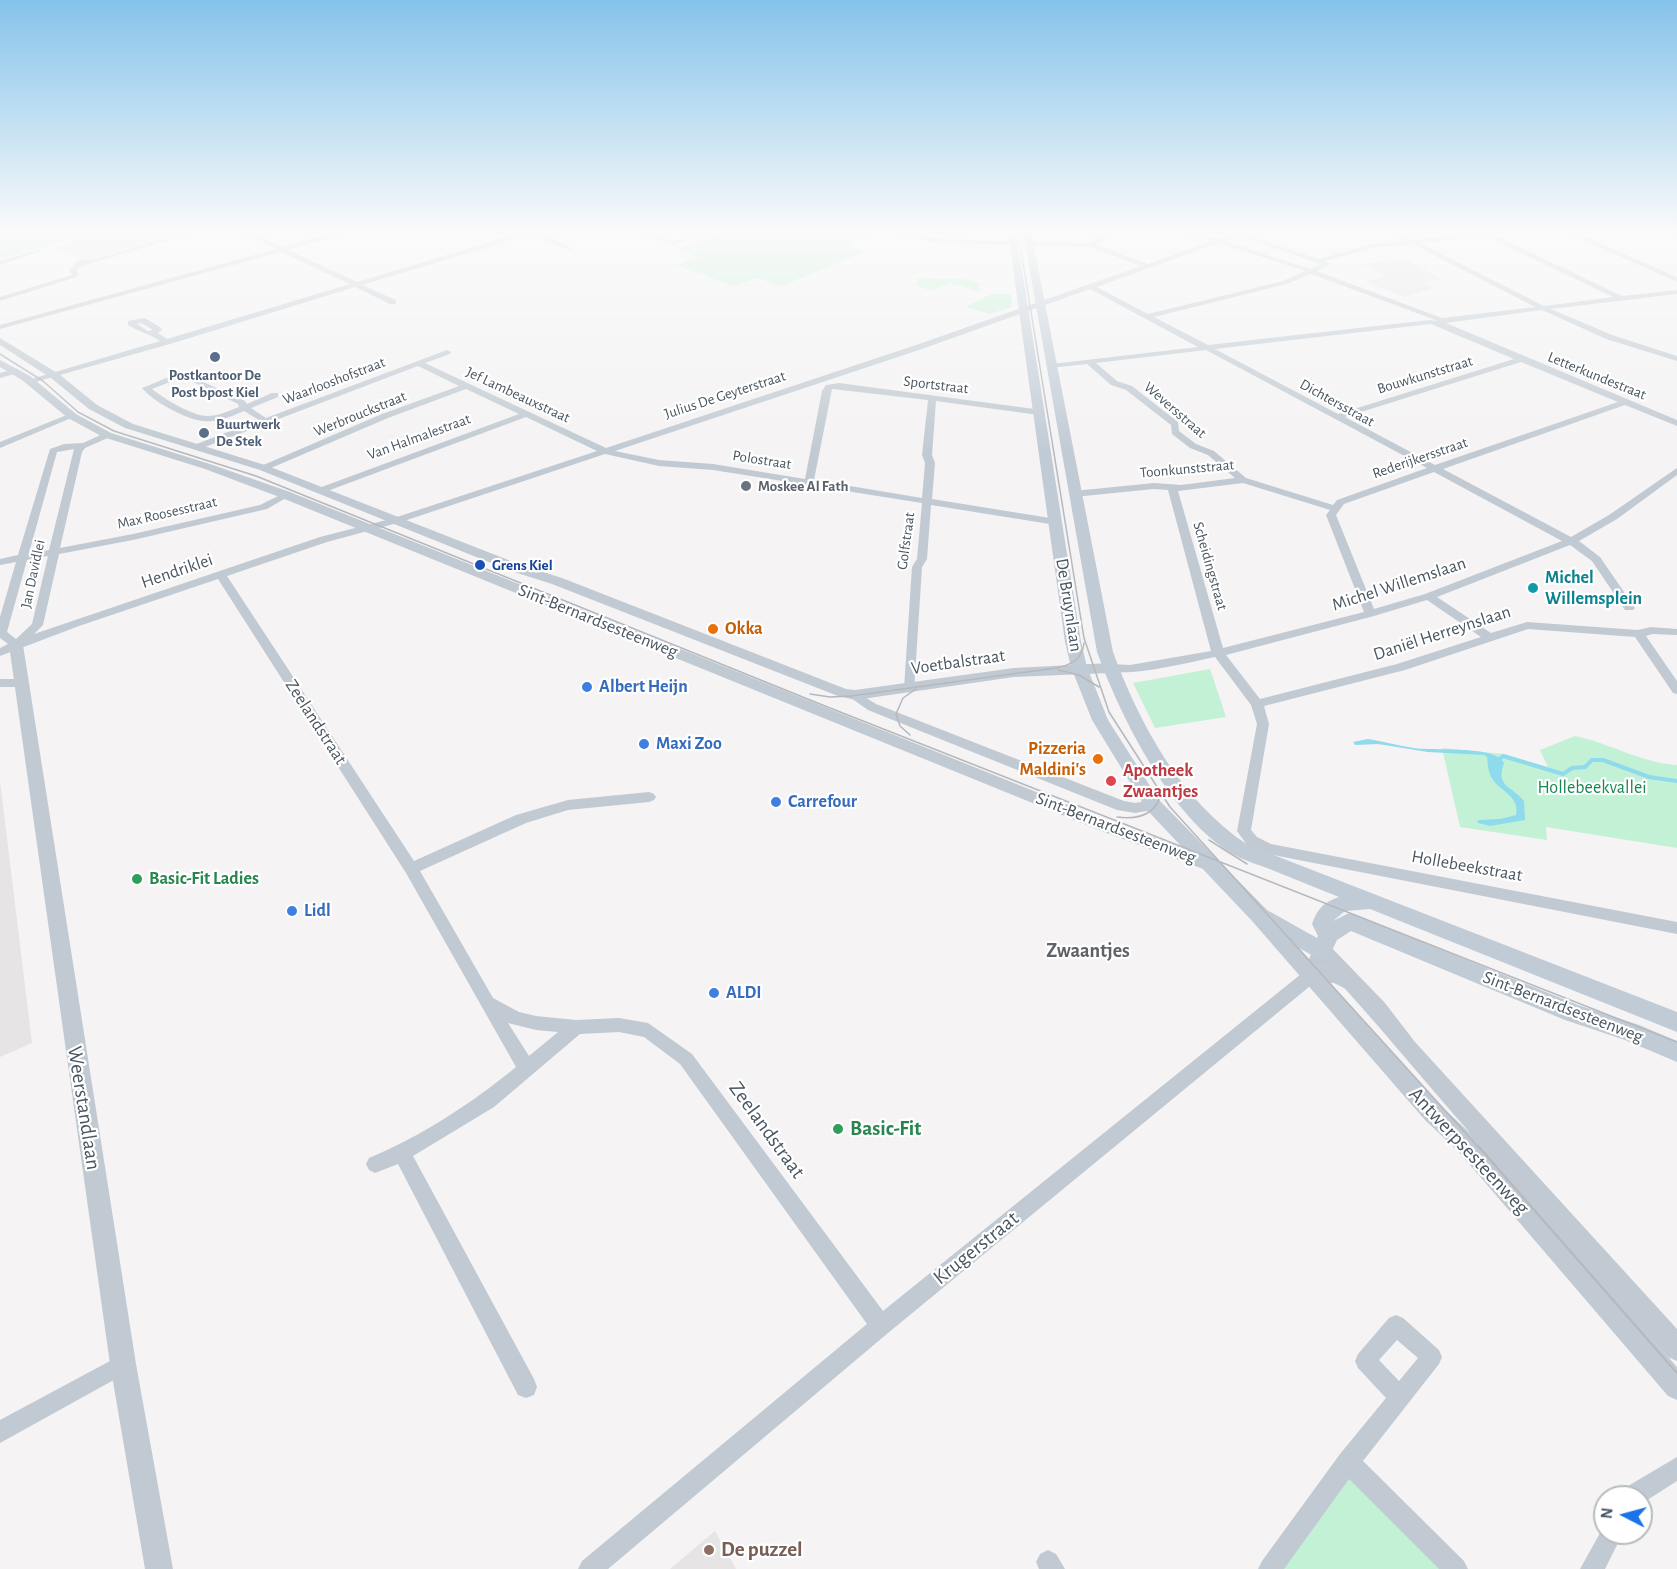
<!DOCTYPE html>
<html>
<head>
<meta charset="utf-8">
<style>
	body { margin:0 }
	#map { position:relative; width:1677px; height:1569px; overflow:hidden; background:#f5f3f3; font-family:"Alegreya Sans",sans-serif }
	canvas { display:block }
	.north { position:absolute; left:1593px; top:1485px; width:60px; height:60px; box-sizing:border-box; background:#fff; border:2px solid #b7bbc0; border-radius:50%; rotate:276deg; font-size:16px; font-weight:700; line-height:24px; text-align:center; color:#4a5661 }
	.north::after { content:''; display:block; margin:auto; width:21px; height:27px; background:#1a73e8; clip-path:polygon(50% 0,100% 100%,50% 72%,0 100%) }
</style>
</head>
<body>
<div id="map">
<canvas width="1677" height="1569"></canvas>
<div class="north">N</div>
</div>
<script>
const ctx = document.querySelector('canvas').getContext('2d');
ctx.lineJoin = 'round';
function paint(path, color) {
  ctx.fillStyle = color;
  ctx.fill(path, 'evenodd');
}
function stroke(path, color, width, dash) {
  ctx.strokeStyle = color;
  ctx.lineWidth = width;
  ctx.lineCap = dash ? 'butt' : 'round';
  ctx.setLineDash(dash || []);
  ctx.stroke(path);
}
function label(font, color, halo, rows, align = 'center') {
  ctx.font = font + ' "Alegreya Sans",sans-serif';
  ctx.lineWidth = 4.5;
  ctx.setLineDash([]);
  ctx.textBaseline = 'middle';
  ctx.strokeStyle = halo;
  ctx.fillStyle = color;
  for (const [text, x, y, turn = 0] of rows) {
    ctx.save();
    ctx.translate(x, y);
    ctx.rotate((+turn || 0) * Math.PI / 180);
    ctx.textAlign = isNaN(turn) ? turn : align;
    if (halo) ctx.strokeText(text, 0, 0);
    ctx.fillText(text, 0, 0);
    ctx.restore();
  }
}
const education = new Path2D(`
	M106,232H185L96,258L86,259L54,247Z
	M1406,259L1442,279L1424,282L1433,288L1405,297L1366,282L1384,276L1362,264Z
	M0,781L32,1043L0,1057Z
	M715,1531L736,1569H670Z`);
const green = new Path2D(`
	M0,232H95L0,259Z
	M729,232H857L869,236L848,245L866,252L781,286L757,278L734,286L675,265L698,257L678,249Z
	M918,278L964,279L979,282L980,292L950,283L931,291L917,286Z
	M991,294H1011L1012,307L989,314L966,307Z
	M1210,669L1226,717L1155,728L1133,683Z
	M1575,736C1610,743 1641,763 1677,765V848L1546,827L1547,840L1460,827L1442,748L1504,754L1548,767L1540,750Z
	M1348,1462L1456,1569H1270Z`);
const water = new Path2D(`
	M1368,739C1383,741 1398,746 1414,748C1432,751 1496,745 1504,763C1495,787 1512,786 1524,801L1525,820L1490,826L1478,823L1477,821L1479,820L1500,819L1516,815C1520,797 1502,792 1493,780C1488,773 1488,765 1487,757L1484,755L1428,752L1378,744L1355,745L1353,742Z`);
const stream = new Path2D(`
	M1498,760L1503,756L1563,774L1572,768L1585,767L1592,760H1603L1649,777L1677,781`);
const minor = new Path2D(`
	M186,232H197L82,266L76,270L79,274L77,277L0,301V297L72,275L69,270L74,266V263L82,259L93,260Z
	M242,232H251L282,247L337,232H348L288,250L357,282L523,232H540L573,249L568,250L532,234L362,285L396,300V304H390L355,287L170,344L28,384V380L160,341C150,334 139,332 128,325V321L145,318L161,328L162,330L158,333L167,339L350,284L281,252L0,329V325L276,249ZM141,323L153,330L148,331L137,324Z
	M639,232C651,232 660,239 672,240C684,242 701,232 715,232L673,245Z
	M896,232H908L935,239L1014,241L1017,243L1014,245L935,243Z
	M1105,232H1113L1096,245L1148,264L1211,241L1178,232C1191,232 1206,240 1218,239C1228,238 1236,232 1247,232L1244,234L1318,259L1372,244L1406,241L1391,232H1399L1414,240L1488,232L1622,296L1677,290V294L1551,309L1612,335L1677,356V361L1606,339L1542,310L1446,323L1677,420V426L1625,405L1443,469L1571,537L1609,515L1677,468V475L1617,519L1579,541L1600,557L1635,608L1633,610H1625L1592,561L1570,545L1437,597L1491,633L1527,622L1638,630L1651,627L1677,629V635L1652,634L1646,636L1677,681V694L1673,693L1635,637L1528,629L1405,670L1264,706L1269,724L1251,830L1257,837L1271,844L1677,922V934L1268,854L1247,845L1237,831L1257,724L1251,705L1215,657C1194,661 1118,681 1104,668L1110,664L1130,665L1211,651L1168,490L1154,489L1074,497L1069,494L1074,491L1154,483L1181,485L1235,478L1208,455L1190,448L1172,434L1171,425L1126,390L1111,385L1087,364L1049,368V364H1052L1198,347L1090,289L922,349L615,451L659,460L713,464L805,479L822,391L826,385L839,383L1042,410L1043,412L1039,415L936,401L932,455L935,463L932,499L1056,519L1061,522L1056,525L931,505L927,559L922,567L914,691L910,692L904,688L912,567L917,559L922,503L713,470L659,466L605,454L401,522L327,542L227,576L414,861L516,815L568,800L649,792L654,794L656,797L654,800L649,802L568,810L526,823L420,871L493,998L519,1012L536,1016L576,1020L619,1018L648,1023L692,1054L883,1311L1306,970C1321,965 1348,967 1356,983L1354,988L1348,990L1334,983L1315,982L888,1333L608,1569H578L582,1561L867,1324L680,1064L644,1037L619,1032L580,1034L494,1107L413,1156L534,1379L537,1387L534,1395L526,1398L518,1395L398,1164L375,1173L369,1170L366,1164L369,1158C422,1136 472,1103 516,1067L406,873L218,579L79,626L0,656V648L8,644L0,638V617L16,562L0,565V559L18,555L50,449L64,444L83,443L107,432L112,435L110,437L85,448L82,452L60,548L133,534L260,505L286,492L291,495L267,509L133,540L59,554L43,625L34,634L320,537L394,518L597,451L526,417L322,493L319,492V488L519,414L466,389L388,418L264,471L261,470V466L382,414L459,386L418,366L197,450L192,447L194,445L259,420L244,411C232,416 217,423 203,421C187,420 152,401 142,388L176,374H186L245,401L247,404L272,393H278V397L251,408L266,418L447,350L451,352L450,354L425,363L606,448L916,345L1141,266L1090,247L1029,245L1026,243L1029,241L1090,243ZM1238,236L1321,264L1311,269L1224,241ZM1485,236L1613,297L1544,306L1420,243ZM1218,243L1305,271L1283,281L1148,314L1097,287ZM1412,244L1535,307L1442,318L1317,271L1329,265V263L1325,261L1372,248ZM1311,274L1438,321L1429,320L1208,345L1154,317L1287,284ZM1431,324L1514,359L1338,414L1215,349ZM1206,350L1427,468L1337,500L1333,505L1246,478L1214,451L1196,444L1179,431L1178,422L1132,386L1117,381L1096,363ZM1521,362L1618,402L1435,465L1345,417ZM180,378H185L238,404L239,407C229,411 218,416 207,416C192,416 163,398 152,389ZM832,389L928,400L922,455L925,463L922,498L814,480ZM74,449L49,550L29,553L57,452ZM1434,472L1562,541L1425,594L1374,609L1336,515L1344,504ZM1243,483L1330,510L1326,515L1364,612L1223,648L1178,491ZM48,556L32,624L16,639L7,632L27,560ZM1427,600L1481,637L1397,664L1260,699L1226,655L1374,616ZM508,1023L536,1030L558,1032L529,1056Z
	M1565,232H1574L1677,277V282Z
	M39,249L44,250L0,265V261Z
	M15,369H18V373L0,378V373Z
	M69,414L76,416L0,448V442Z
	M0,679H20L26,683L20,687H0Z
	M855,691L876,704L1124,801L1135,803L1153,800L1160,805L1158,809L1135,813L1117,810L868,710L851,698L849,695Z
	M1396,1315L1403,1318L1439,1350L1442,1357L1439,1364L1363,1461L1464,1561L1468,1569H1439L1349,1479L1284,1569H1258L1262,1561L1340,1454L1386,1398L1358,1368L1355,1361L1358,1354L1389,1318ZM1397,1340L1418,1358L1399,1381L1379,1360Z
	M123,1354L130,1357L133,1364L130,1371L0,1443V1420Z
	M1677,1457V1481L1641,1504V1497H1620L1623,1489Z
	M1605,1524V1533H1623L1605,1569H1580Z
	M1048,1550L1056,1554L1065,1569H1039L1036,1562L1040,1554Z`);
const tertiary = new Path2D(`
	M0,338L59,374L97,405L133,424L268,466L521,565L562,578L846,689L855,690L1014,668L1110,663L1117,668L1110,673L1014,677L855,700L838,696L552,584L511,571L260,470L125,428L89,409L51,378L0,345Z
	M0,360L30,376L76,414L111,433L213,465L290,492L1111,822L1212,858L1215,863L1212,868L1206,870L1099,830L282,498L205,469L103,437L68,418L22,380L0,367Z
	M16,641L23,645L136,1364L173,1569H145L110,1364L9,645Z
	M1260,910L1267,912L1309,959L1315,945L1322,943L1329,945L1385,1003L1415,1042L1677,1329V1361L1668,1357L1622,1305L1677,1367V1400L1668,1396L1459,1152L1425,1120L1253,922L1251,917L1253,912ZM1325,967C1376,1021 1422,1079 1471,1134L1441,1106L1322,974Z`);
const secondary = new Path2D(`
	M1008,232H1016L1081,642L1087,667L1108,720L1159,800L1267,910L1317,938L1318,936L1312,924C1317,909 1324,902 1339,897C1315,887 1291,878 1267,868C1256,864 1243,860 1233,854C1171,818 1121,718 1097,652L1023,232H1031L1113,652C1140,725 1181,801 1248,845L1677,1012V1032L1370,909L1345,911L1333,921L1349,913L1356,915L1578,1005L1639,1025L1677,1041V1062L1625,1040L1565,1020L1351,931L1337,940L1329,957L1322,960L1315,957L1253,922L1147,810L1092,720L1071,667L1065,642Z`);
const tramFar1 = new Path2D(`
	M1018,232L1084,638L1109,712L1170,807L1480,1149
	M0,354L43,381L78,412L114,431L256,476L820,704L1677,1042
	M1058,670L1079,675L1099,687
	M810,694L830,697L851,696L1056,668C1071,665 1082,660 1084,643
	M910,735L900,726L896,714L903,698L916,689
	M1117,817C1139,820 1157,814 1162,791
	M1209,840L1247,864`);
const tram = new Path2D(`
	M1479,1147L1677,1373`);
const markers = [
	[215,357,6,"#5c6f8a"],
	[204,433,6,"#5c6f8a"],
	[746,486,6,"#6b7280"],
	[480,565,6,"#1a4fb4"],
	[1533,588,6,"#0f9aa8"],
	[713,629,6,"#e8710a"],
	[587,687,6,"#3f7fe0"],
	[644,744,6,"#3f7fe0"],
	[1098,759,6,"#e8710a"],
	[1111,781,6,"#e0444e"],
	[776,802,6,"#3f7fe0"],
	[137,879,6,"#2e9e5b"],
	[292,911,6,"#3f7fe0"],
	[714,993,6,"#3f7fe0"],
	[838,1129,6,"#2e9e5b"],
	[709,1550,6,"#8d6e63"]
];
const farServicenames = [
	["Postkantoor De",215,375],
	["Post bpost Kiel",215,392],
	["Buurtwerk",216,424,"left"],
	["De Stek",216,441,"left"]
];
const farStreetnames = [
	["Bouwkunststraat",1425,375,-17],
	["Letterkundestraat",1597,376,22],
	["Waarlooshofstraat",334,381,-21],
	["Sportstraat",936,385,7],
	["Jef Lambeauxstraat",518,395,25],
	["Julius De Geyterstraat",725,395,-18],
	["Dichtersstraat",1337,403,29],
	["Weversstraat",1175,410,41],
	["Werbrouckstraat",360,414,-22],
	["Van Halmalestraat",419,437,-20],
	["Rederijkersstraat",1420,458,-19],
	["Polostraat",762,460,9],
	["Toonkunststraat",1187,469,-5],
	["Max Roosesstraat",167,513,-13],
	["Golfstraat",906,541,-82],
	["Scheidingstraat",1210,566,74],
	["Jan Davidlei",33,574,-78]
];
const farWorshipnames = [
	["Moskee Al Fath",758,486]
];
const farTransitnames = [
	["Grens Kiel",492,565]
];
const streetNames = [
	["Hendriklei",177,571,-19],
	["Michel Willemslaan",1399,584,-18],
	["De Bruynlaan",1069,605,81],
	["Sint-Bernardsesteenweg",598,621,22],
	["Daniël Herreynslaan",1442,633,-18],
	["Voetbalstraat",958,662,-8],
	["Zeelandstraat",316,722,57],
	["Sint-Bernardsesteenweg",1116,828,21],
	["Hollebeekstraat",1467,866,10],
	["Sint-Bernardsesteenweg",1563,1007,21]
];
const cultureNames = [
	["Michel",1545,578],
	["Willemsplein",1545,599]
];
const foodNames = [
	["Okka",725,629],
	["Pizzeria",1086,749,"right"],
	["Maldini's",1086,770,"right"]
];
const shopNames = [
	["Albert Heijn",599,687],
	["Maxi Zoo",656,744],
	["Carrefour",788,802],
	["Lidl",304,911],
	["ALDI",726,993]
];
const healthNames = [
	["Apotheek",1123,771],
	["Zwaantjes",1123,792]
];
const parkNames = [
	["Hollebeekvallei",1592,788]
];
const leisureNames = [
	["Basic-Fit Ladies",149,879]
];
const neighbourhoodNames = [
	["Zwaantjes",1088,951]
];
const nearStreetnames = [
	["Weerstandlaan",84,1108,81],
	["Zeelandstraat",767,1130,54],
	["Antwerpsesteenweg",1469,1151,47],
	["Krugerstraat",976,1248,-39]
];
const nearLeisurenames = [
	["Basic-Fit",850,1129]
];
const nearEducationnames = [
	["De puzzel",721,1550]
];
paint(education, '#e6e4e5');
paint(green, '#c3f1d5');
paint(water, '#90daee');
stroke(stream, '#90daee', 4);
paint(minor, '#c1cad2');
paint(tertiary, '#c1cad2');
paint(secondary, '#c1cbd6');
stroke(tramFar1, '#b5b8bd', 1.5);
stroke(tram, '#b5b8bd', 2);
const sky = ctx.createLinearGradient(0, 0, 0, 452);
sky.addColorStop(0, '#85c3ea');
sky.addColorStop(0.51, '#fafafa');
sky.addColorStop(1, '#fafafa00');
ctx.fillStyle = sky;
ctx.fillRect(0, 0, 1677, 452);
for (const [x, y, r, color] of markers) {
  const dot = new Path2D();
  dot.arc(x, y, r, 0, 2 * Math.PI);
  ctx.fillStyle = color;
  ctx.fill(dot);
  stroke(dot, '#fff', 2);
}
label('bold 15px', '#4e5e75', '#fff', farServicenames);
label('15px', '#4a5661', '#fff', farStreetnames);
label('bold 15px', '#5b616d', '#fff', farWorshipnames, 'left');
label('bold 15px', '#164399', '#fff', farTransitnames, 'left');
label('18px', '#4a5661', '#fff', streetNames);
label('bold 18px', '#0d838f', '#fff', cultureNames, 'left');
label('bold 18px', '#c56008', '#fff', foodNames, 'left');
label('bold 18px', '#366cbe', '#fff', shopNames, 'left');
label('bold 18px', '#be3a42', '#fff', healthNames, 'left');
label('18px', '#17864f', '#fff', parkNames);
label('bold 18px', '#27864d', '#fff', leisureNames, 'left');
label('bold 20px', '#5f6368', '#fff', neighbourhoodNames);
label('21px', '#4a5661', '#fff', nearStreetnames);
label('bold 21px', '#27864d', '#fff', nearLeisurenames, 'left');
label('bold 21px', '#785e54', '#fff', nearEducationnames, 'left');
</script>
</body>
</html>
